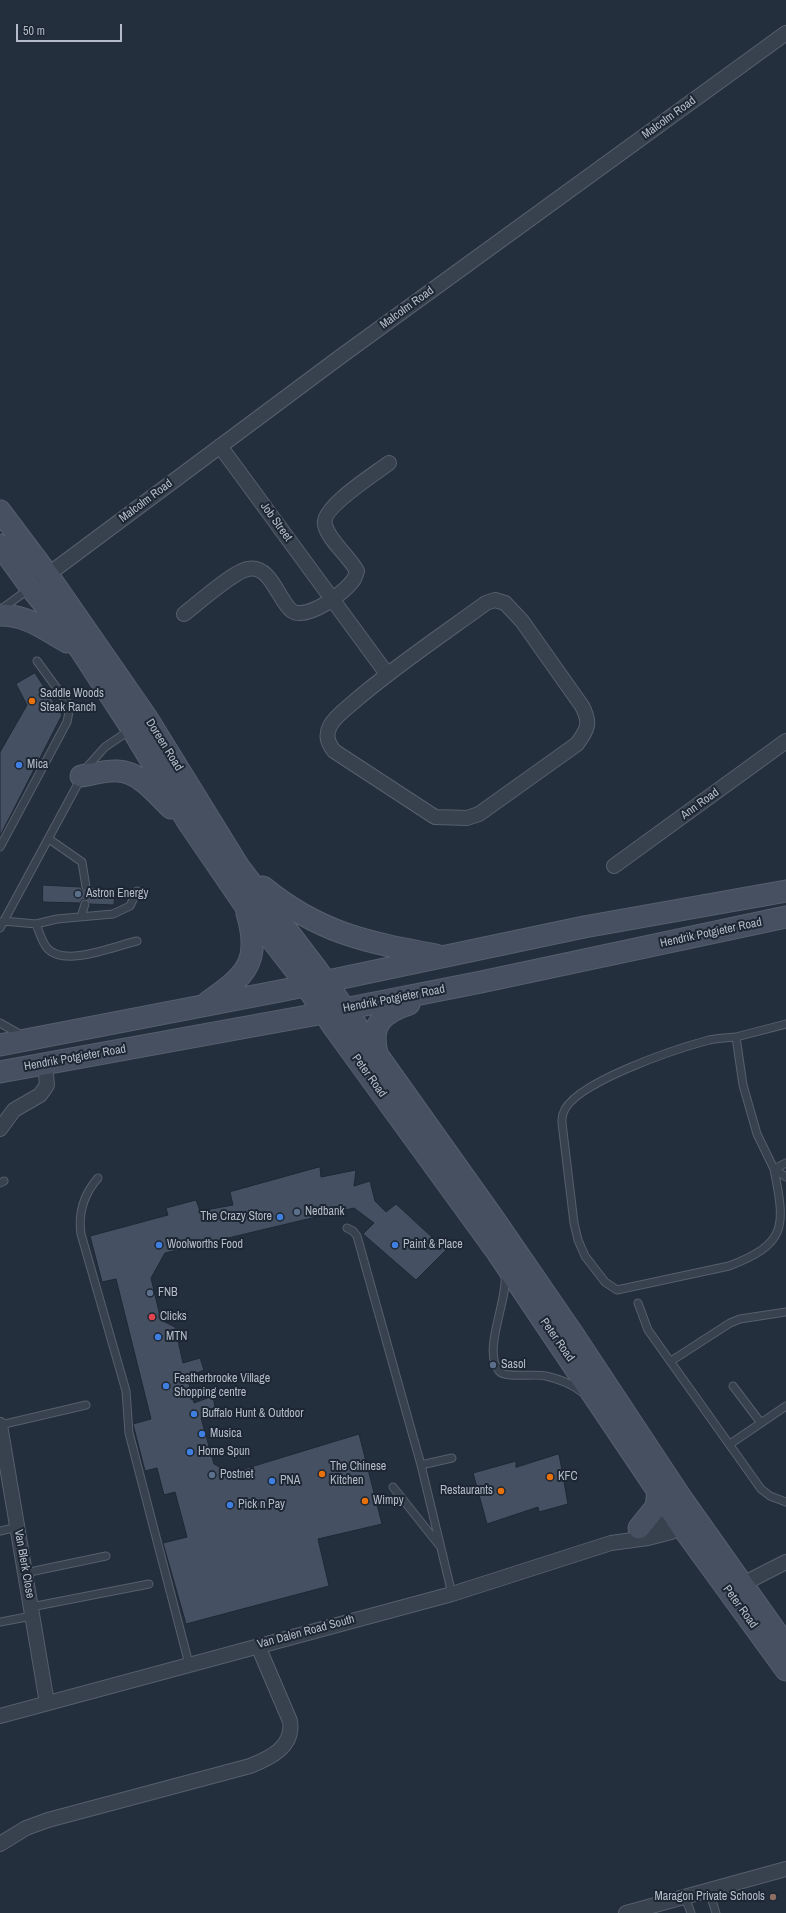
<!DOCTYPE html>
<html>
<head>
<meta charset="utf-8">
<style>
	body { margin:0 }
	#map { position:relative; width:786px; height:1913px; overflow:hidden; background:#242f3e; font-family:"Archivo Narrow",sans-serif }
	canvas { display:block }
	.scale { position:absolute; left:16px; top:24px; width:106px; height:18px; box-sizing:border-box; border:2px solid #b4bcc9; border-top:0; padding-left:5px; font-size:12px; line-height:14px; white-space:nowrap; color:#b4bcc9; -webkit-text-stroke:3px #1d2633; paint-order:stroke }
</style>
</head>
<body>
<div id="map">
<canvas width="786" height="1913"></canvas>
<div class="scale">50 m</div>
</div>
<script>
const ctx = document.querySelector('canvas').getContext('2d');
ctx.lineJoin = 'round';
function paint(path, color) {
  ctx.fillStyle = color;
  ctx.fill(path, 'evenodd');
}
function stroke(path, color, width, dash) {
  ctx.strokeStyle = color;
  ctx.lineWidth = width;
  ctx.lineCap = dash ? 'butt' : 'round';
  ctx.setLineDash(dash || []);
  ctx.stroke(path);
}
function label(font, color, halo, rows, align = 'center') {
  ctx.font = font + ' "Archivo Narrow",sans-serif';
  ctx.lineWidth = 4;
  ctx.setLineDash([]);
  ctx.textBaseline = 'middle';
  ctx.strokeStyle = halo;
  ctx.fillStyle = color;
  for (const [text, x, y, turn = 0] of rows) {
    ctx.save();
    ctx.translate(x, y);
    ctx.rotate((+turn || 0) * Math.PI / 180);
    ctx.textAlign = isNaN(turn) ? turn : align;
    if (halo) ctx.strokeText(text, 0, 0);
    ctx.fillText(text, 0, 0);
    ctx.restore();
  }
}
const building = new Path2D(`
	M35,673L62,715L0,836V752L27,705L16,684Z
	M43,885L81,887L82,890L86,892L91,887L115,889L114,905L90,904L86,899L82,900L80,903L43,902Z
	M320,1167L321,1177L356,1170L354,1186L370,1181L375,1201L386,1212L396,1204L446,1250L416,1280L363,1234L374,1223L354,1208L165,1253L151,1278L161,1320L175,1327L183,1363L200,1358L204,1370L187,1377L194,1403L213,1396L216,1413L201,1418L214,1464L231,1473L359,1434L382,1524L318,1539L329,1586L186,1624L163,1543L187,1537L175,1492L164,1495L157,1468L145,1471L133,1424L151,1419L116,1279L102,1282L90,1236L168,1215L166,1208L196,1200L200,1211L233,1205L230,1192Z
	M559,1454L568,1504L539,1512L538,1507L487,1524L473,1473L516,1461V1467Z`);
const service = new Path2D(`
	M0,610L29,589
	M49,839L82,862L86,887
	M0,847L67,722L69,712L67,702L37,661
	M81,917L85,904
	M3,921L36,924L57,919L113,914L130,906L137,891
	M36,924C39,931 42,943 48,949C66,967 114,946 137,941
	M0,928L87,767L105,747L130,730
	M0,1023L23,1036
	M736,1037L786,1024
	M774,1169C786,1228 786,1244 729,1266L617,1290L605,1282L585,1256L578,1240L574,1223L562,1123C562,1120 562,1116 563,1114C571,1083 679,1048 709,1040C718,1038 727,1038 736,1037L743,1085L757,1134L774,1169L786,1177
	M774,1169L786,1163
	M98,1178C84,1194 78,1213 81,1234L126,1391L129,1433L189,1664
	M0,1183L4,1181
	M347,1228L353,1231L357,1236L421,1465L452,1594
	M505,1275C508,1301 482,1350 499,1371C505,1379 535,1373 546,1376C559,1379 572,1384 582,1392
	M638,1303L648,1330L761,1489L770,1496L786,1502
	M671,1361L730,1323L740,1319L786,1312
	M733,1386L761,1423
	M0,1425L86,1405
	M730,1444L786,1406
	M421,1465L452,1458
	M393,1487L439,1545
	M0,1531L17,1527
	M25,1573L106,1556
	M31,1607L149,1584
	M0,1622L32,1616
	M709,1891L716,1913
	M685,1897L691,1913`);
const minor = new Path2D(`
	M220,446L387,674
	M42,579L340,357L786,33
	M495,600L505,603L522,621L582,706C591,723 588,729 577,744L479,814L467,818L435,817L334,751C328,743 325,736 330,726C335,716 347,708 356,700C397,665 442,635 486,603Z
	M184,614C197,604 234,571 248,569C271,564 279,602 292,611C307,621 346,592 354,579C355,577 356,574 357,571C349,556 329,541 325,525C320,508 376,473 389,463
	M614,866L786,741
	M0,1129L14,1110L40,1095L45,1088L47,1085L45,1063
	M0,1425L47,1703
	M639,1528L665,1519L681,1510
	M735,1588L786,1562
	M0,1716L452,1594L611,1543L648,1538L671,1532L688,1524
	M0,1844L26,1828L48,1820L250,1766C270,1758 294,1747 290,1721L258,1646
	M626,1913L786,1869`);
const secondary = new Path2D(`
	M0,511L48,575L147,718L239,867L315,967L494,1219L573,1334L682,1499L786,1646
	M0,545L31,588L80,649L132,729L188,822L246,907L296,971L335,1029L497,1252L682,1527L786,1670
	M0,615C27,615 44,629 67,642
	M81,776C93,774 107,770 118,771C140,772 156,794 171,808
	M263,887C319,933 366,942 436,955
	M208,1002C247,975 261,961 247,913
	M0,1045L285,990L584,927L786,891
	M378,1057C369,1026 381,1013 409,1004
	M0,1072L324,1013L481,982L786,917
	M639,1528L656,1507L658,1491`);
const markers = [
	[32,701,4,"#e8710a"],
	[19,765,4,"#3f7fe0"],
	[78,894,4,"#5c6f8a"],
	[297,1212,4,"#5c6f8a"],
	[280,1217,4,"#3f7fe0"],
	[159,1245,4,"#3f7fe0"],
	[395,1245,4,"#3f7fe0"],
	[150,1293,4,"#5c6f8a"],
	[152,1317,4,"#e0444e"],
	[158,1337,4,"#3f7fe0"],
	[493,1365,4,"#5c6f8a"],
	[166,1386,4,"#3f7fe0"],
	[194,1414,4,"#3f7fe0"],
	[202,1434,4,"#3f7fe0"],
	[190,1452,4,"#3f7fe0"],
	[322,1474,4,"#e8710a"],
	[212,1475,4,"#5c6f8a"],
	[550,1477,4,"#e8710a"],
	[272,1481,4,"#3f7fe0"],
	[501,1491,4,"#e8710a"],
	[365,1501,4,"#e8710a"],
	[230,1505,4,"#3f7fe0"],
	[773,1897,4,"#8d6e63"]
];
const streetNames = [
	["Malcolm Road",669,118,-36],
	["Malcolm Road",407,308,-36],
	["Malcolm Road",146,501,-37],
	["Job Street",276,522,54],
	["Doreen Road",164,745,58],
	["Ann Road",700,804,-36],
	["Hendrik Potgieter Road",711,933,-12],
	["Hendrik Potgieter Road",394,999,-11],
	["Hendrik Potgieter Road",75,1058,-10],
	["Peter Road",369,1076,54],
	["Peter Road",557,1340,55],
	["Van Blerk Close",24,1564,80],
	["Peter Road",740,1607,54],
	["Van Dalen Road South",306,1632,-15]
];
const poiNames = [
	["Saddle Woods",40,694],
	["Steak Ranch",40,708],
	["Mica",27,765],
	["Astron Energy",86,894],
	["Nedbank",305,1212],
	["The Crazy Store",272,1217,"right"],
	["Woolworths Food",167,1245],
	["Paint & Place",403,1245],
	["FNB",158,1293],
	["Clicks",160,1317],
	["MTN",166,1337],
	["Sasol",501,1365],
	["Featherbrooke Village",174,1379],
	["Shopping centre",174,1393],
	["Buffalo Hunt & Outdoor",202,1414],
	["Musica",210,1434],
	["Home Spun",198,1452],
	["The Chinese",330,1467],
	["Kitchen",330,1481],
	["Postnet",220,1475],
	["KFC",558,1477],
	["PNA",280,1481],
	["Restaurants",493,1491,"right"],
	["Wimpy",373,1501],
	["Pick n Pay",238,1505],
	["Maragon Private Schools",765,1897,"right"]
];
paint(building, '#455162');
stroke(building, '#1f2835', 1);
stroke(service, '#565f6c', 9);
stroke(minor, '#565f6c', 16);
stroke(secondary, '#565f6c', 23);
stroke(service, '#38414e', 7);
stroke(minor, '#38414e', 14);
stroke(secondary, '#465061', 21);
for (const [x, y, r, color] of markers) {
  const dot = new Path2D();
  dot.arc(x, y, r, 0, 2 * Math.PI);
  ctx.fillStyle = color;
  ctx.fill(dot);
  stroke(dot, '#1d2633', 1.5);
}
label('12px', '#b4bcc9', '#1d2633', streetNames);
label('12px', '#b4bcc9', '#1d2633', poiNames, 'left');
</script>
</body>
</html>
